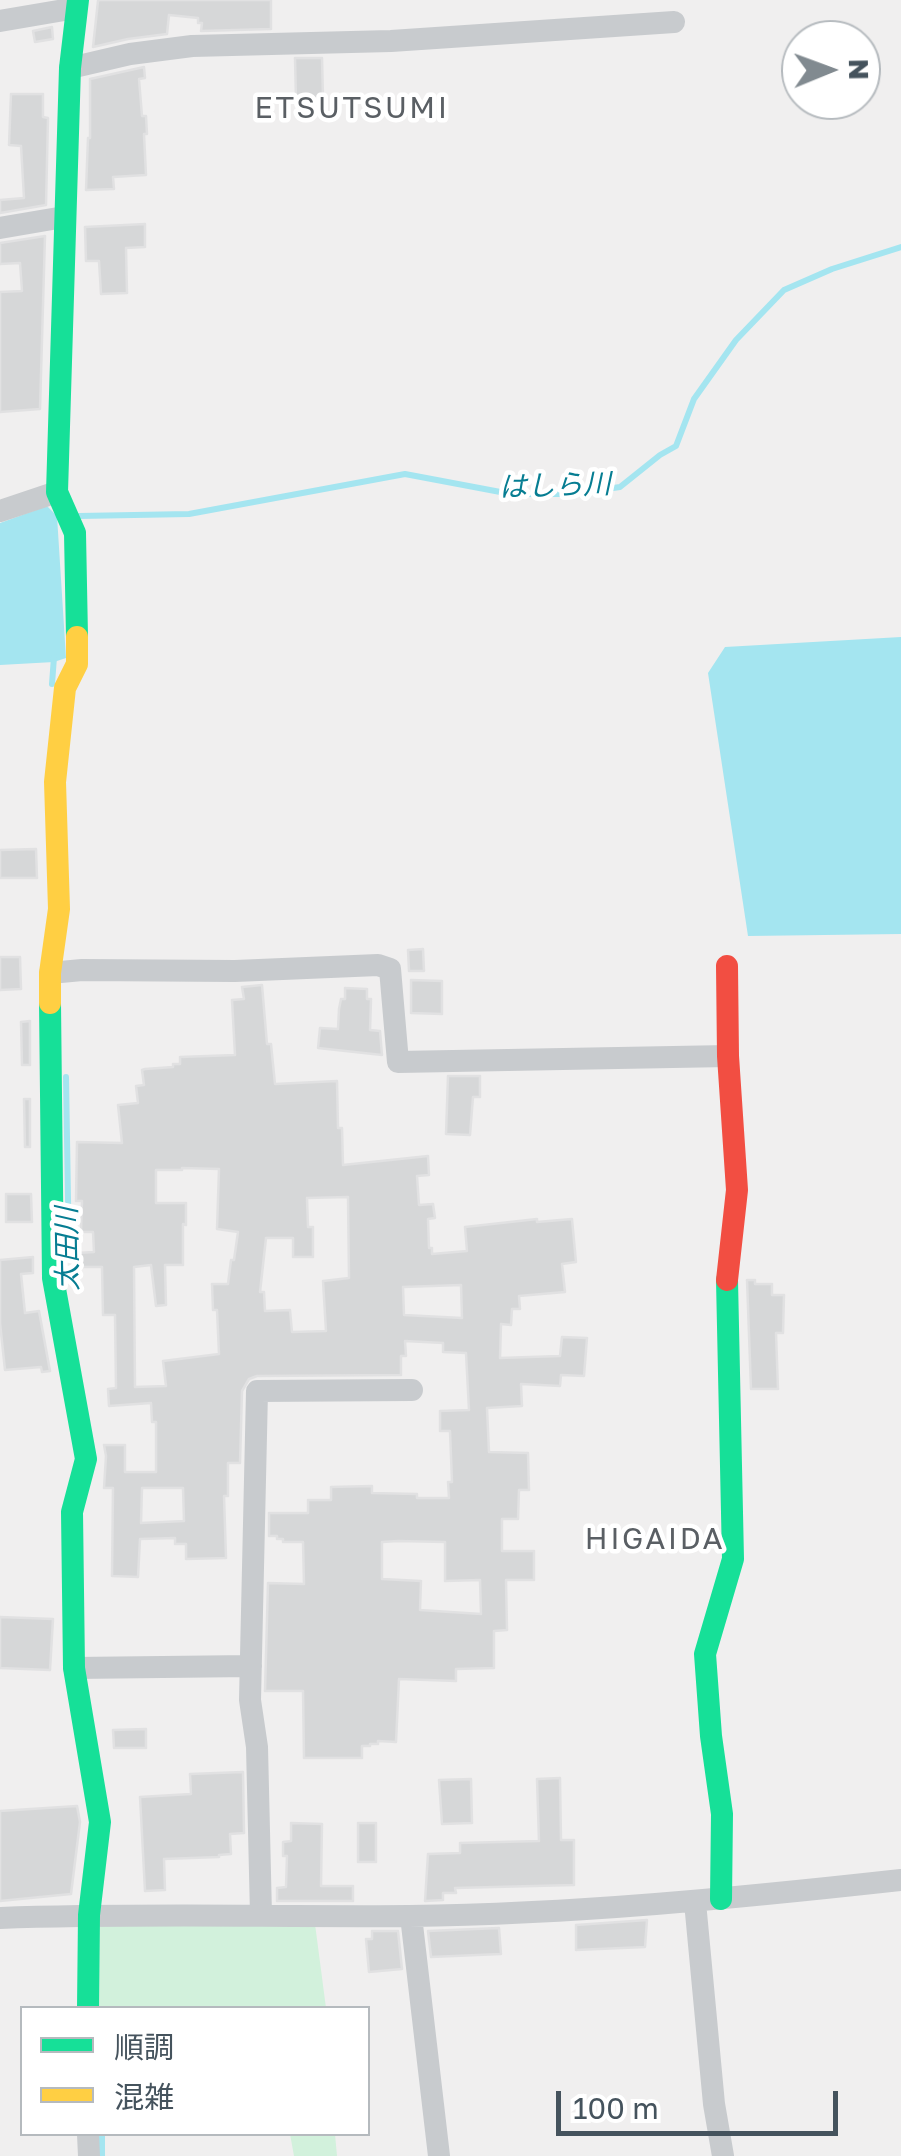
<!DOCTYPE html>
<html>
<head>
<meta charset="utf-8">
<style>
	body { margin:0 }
	#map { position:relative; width:901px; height:2156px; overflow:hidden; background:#f0efef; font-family:"Golos Text","Noto Sans JP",sans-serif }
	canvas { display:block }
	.legend { position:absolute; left:20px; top:2006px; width:350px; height:130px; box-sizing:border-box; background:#fff; border:2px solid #b5babe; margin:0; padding:12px 18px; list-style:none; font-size:30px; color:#45535d }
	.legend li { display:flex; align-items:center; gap:20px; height:50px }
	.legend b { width:50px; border:2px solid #b5babe }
	.north { position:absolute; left:781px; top:20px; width:100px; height:100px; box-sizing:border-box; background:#fff; border:2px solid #b5babe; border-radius:50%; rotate:89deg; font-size:28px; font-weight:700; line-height:40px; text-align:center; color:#45535d }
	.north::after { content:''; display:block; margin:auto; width:35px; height:45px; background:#818a90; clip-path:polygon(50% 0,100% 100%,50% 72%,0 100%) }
	.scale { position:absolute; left:556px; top:2091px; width:282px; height:45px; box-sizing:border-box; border:5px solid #45535d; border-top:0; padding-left:12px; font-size:30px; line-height:35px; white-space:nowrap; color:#45535d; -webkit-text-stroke:8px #fff; paint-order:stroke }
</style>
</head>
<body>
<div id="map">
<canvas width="901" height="2156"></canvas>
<ul class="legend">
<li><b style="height:12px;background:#16e098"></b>順調</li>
<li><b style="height:12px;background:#ffcf43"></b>混雑</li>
</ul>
<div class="north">N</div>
<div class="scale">100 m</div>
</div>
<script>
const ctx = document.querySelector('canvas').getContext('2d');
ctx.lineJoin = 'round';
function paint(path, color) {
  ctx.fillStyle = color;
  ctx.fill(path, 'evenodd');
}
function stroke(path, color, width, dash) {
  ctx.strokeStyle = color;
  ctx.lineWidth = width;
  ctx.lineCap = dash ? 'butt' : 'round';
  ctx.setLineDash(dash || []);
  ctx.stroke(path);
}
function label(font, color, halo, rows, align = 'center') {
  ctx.font = font + ' "Golos Text","Noto Sans JP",sans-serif';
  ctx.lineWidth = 9;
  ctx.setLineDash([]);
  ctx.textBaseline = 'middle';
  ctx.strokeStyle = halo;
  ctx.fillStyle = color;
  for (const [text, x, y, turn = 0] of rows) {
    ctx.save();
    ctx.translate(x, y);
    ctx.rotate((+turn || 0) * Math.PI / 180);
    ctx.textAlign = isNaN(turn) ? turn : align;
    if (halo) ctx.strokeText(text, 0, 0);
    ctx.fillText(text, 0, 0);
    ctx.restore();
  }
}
const green = new Path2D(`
	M315,1924L326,2008H93L95,1925Z
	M290,2134H335L337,2156H294Z`);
const water = new Path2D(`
	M47,506L57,516L66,658L54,662L0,665V523Z
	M901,637V934L748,936L708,673L725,647Z`);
const stream = new Path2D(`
	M79,516L189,514L405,474L511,494H573L620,487L660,455L676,446L694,399L736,340L784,290L832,269L901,247
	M52,684L54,657
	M66,1077L69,1259
	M102,2134V2156`);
const building = new Path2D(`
	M100,0H271V29L201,31L202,23H198V18L169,15L167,34L128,39L93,47L98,1Z
	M52,27L53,39L35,42L33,31Z
	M295,58H322L323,98L296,99Z
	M144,67L145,78L139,79L142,116H146L147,134H144L146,175L113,177L114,189L86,190L88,138H90V79Z
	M11,94H43V117L48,118L46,205L0,213V200L24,198L21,146L9,145Z
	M145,224V247L126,248L127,293L101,294L99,261H86L85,227Z
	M45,236L40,409L0,412V292L22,291L20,263L0,264V243Z
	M36,849L37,878H0V850Z
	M423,949L424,971H409L408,950Z
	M0,957H20L21,989L0,990Z
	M411,980L442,981V1014L411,1013Z
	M262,985L267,1044H271L275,1084L337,1081L338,1128H342L343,1165L428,1156L429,1175L417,1176L419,1205L433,1204L435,1218L428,1219L429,1248H432V1254L467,1251L465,1227L537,1219V1222L572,1219L576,1262L562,1264L565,1292L519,1296L520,1309H512L511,1325L501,1324L500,1358L560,1356L562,1337L587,1338L584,1376L561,1375L560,1386L521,1384L522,1406L487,1408L489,1452L528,1453L529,1490H519L518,1519H502V1551H534V1580H506L507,1630L494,1631V1668L456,1669V1681L399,1679L396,1742L378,1741V1744H370V1746H362V1758H304L303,1691H265L268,1583L304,1584L303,1542H283V1539H277V1536H269V1513H308V1500H331V1487L372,1486V1493L417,1494V1498H449L448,1482H452L450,1431H440V1411L469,1410L466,1353L443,1352V1343L405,1341L406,1356H401V1375L257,1376L249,1379L242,1391L240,1463H228V1496H224L226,1558L186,1559V1544H175V1538L140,1539L138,1577L112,1576L113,1488H104L106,1456L104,1445H125V1472H156V1422H152L151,1403L109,1406L108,1389L116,1388L115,1315H103L102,1267H76L77,1253L94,1252L93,1232H81L82,1201H76L77,1142L122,1143L118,1105L138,1103L136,1086L144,1085L142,1070L145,1069L173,1067V1064H180V1057L235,1055L232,1000L244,999L242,987ZM182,1168L219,1169L217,1229L238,1232L234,1260H231L228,1284H212L213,1310H217L219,1354L163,1361L166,1386L135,1387L134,1267L151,1265L156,1306L166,1305L165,1265H183V1224L186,1225V1203H156V1170H182ZM348,1197L349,1278L323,1281L326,1331L292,1332L290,1310L265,1311L264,1292H260L266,1238H293V1257H313V1227H308L307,1198ZM461,1285L462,1318L404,1315L403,1287ZM142,1488H183L184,1521L141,1523ZM398,1541L445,1542V1581L480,1580L481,1614L420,1610L421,1581L382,1579V1542Z
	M345,988L367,989V999H371L370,1030L380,1031L382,1055L318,1048L320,1028L338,1029L339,1009L341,999H345Z
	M30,1021V1065H22L21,1022Z
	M448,1076H480V1097H473L470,1135L446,1134Z
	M24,1099H30V1147H25Z
	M6,1194H31L32,1222H6Z
	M33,1257V1273L21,1274L25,1313L39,1311L50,1371L42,1372L41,1367L5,1370L0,1323V1260Z
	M747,1280H755V1284H772V1295H784L783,1333H776L778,1389H751Z
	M0,1617L53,1619L50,1670L0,1668Z
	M146,1729V1748H114L113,1730Z
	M243,1772L244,1833L230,1834L231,1854L219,1855V1857L164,1859L165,1890L145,1891L140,1797L191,1794L190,1774Z
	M560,1778L561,1840H574V1885L455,1888L456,1893H443V1900L425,1901L428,1854L460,1853V1843L539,1841L537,1779Z
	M471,1779L472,1823L442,1824L439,1780Z
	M77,1806L80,1822L71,1894L0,1901V1811Z
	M291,1823L322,1824L321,1886H353V1901H277V1888L286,1887L287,1856H283V1842L291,1841Z
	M358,1823H376V1862H358Z
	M647,1920L645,1947L576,1950V1925Z
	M499,1928L501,1954L431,1957L428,1931Z
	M372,1931H398L402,1969L369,1972L366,1939H372Z`);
const street = new Path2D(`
	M0,21L76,8
	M70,68L130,54L192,46L391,41L674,22
	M0,228L64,217
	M0,511L57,492
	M50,973L82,970L235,971L378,965L390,969L398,1062L728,1056
	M74,1668L251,1666
	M695,1902L714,2104L723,2156
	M261,1915L257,1747L250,1700L257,1391L412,1390
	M411,1916L439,2156
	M0,1918C136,1913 273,1917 409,1916C574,1914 738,1898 901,1880
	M88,2134L89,2156`);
const fast = new Path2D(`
	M77,637L75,533L57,492L70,68L78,0
	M50,1003L53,1278L86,1459L72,1512L74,1668L100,1822L89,1915L88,2008
	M721,1899L722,1814L711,1736L705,1654L733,1559L727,1280`);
const slow = new Path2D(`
	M50,1003V973L59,909L55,782L65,688L77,664V637`);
const jam = new Path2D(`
	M727,1280L737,1190L728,1056L727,966`);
const waterNames = [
	["はしら川",555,486,-2],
	["太田川",68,1249,-91]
];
const quarterNames = [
	["ETSUTSUMI",352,108],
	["HIGAIDA",655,1539]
];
paint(green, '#d2f1dc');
paint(water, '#a4e5f0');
stroke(stream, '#a4e5f0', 6);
paint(building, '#d6d7d8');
stroke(building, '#e1e1e2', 2.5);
stroke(street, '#c8cbce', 22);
stroke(fast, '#16e098', 22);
stroke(slow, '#ffcf43', 22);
stroke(jam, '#f24e42', 22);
label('italic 28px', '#067d92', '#fff', waterNames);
ctx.letterSpacing = '2.5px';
label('30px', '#5a5f64', '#fff', quarterNames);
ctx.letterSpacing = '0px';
</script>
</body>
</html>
